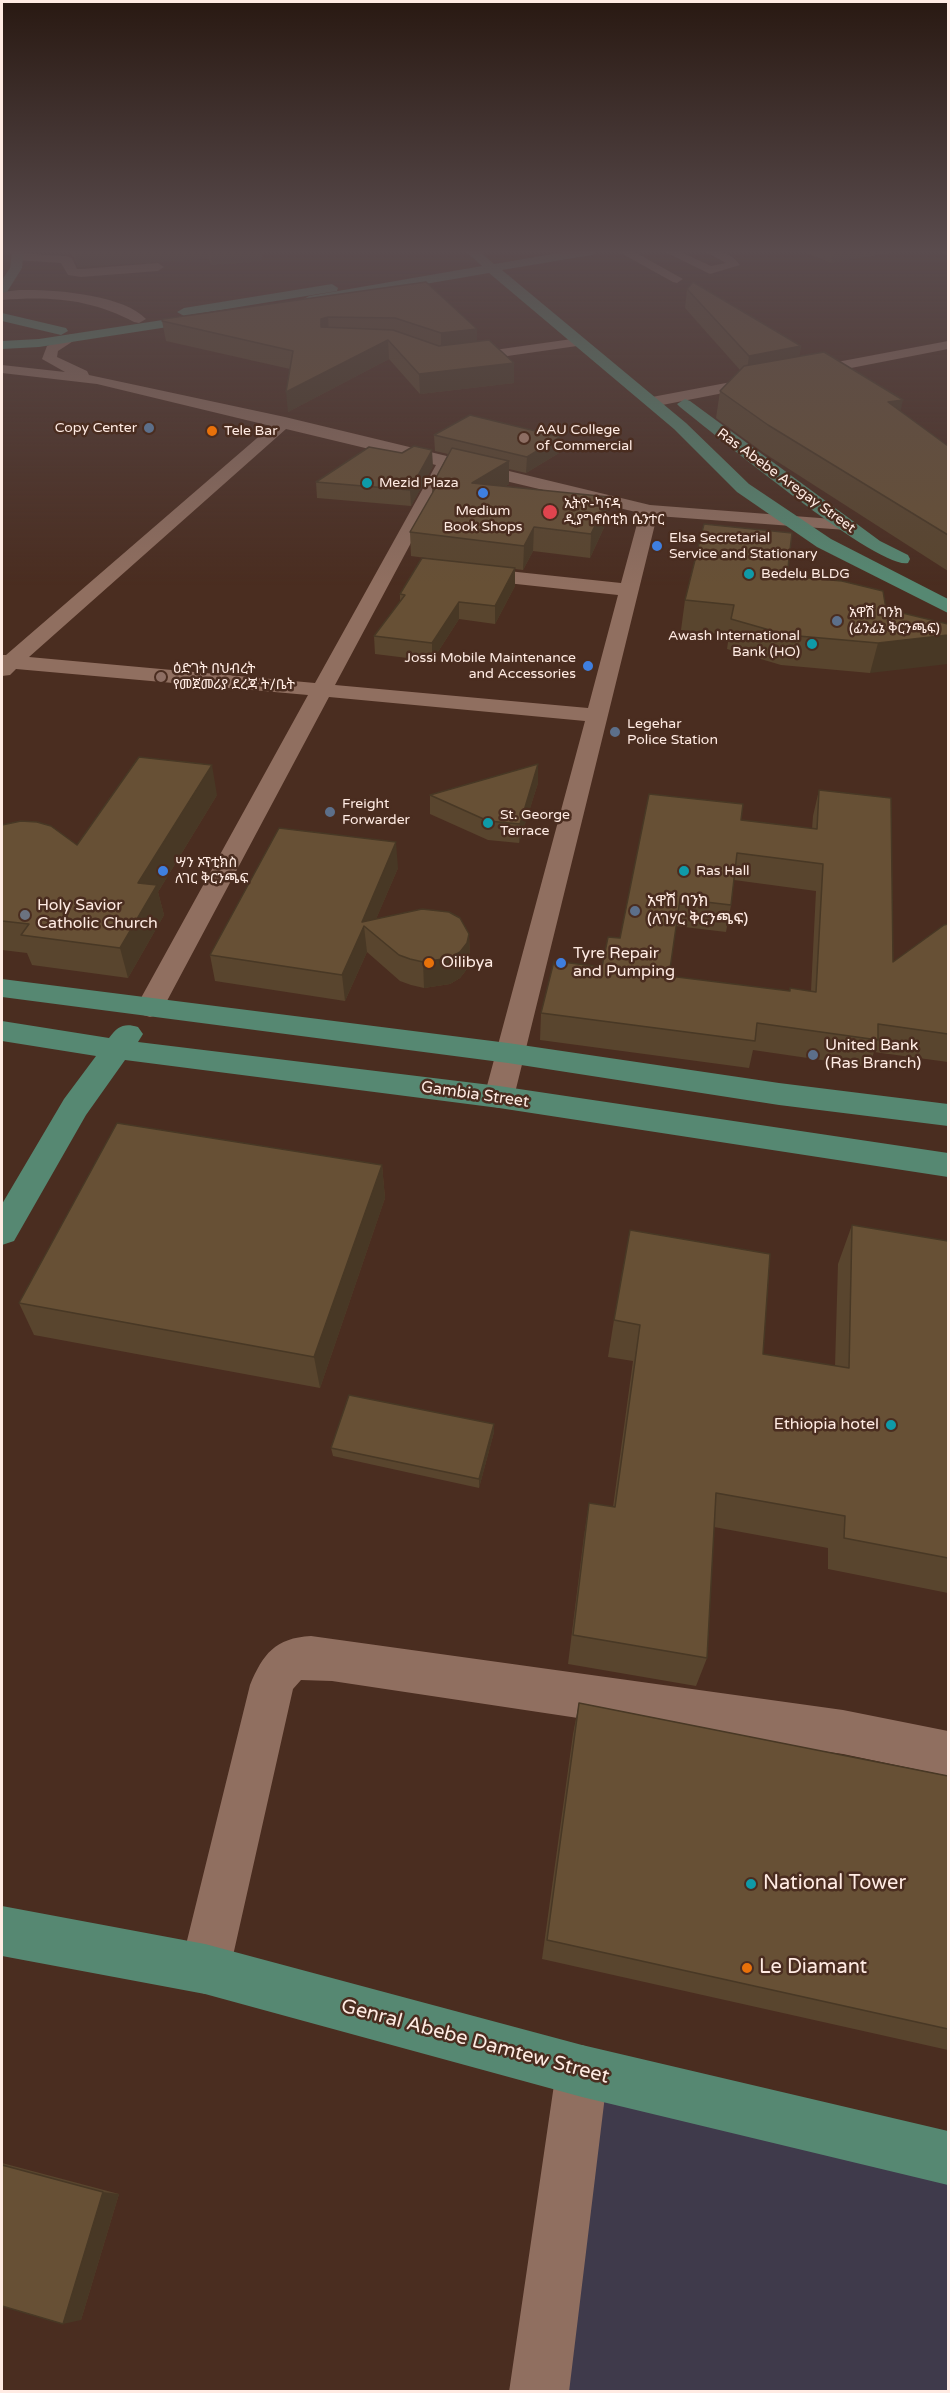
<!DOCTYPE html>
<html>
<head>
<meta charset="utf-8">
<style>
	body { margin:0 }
	#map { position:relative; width:950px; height:2393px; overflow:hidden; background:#4a2d20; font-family:"Varela Round",sans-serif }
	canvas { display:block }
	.frame { position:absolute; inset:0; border:3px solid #ffebe3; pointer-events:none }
</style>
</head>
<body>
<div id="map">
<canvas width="950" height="2393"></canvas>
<div class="frame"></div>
</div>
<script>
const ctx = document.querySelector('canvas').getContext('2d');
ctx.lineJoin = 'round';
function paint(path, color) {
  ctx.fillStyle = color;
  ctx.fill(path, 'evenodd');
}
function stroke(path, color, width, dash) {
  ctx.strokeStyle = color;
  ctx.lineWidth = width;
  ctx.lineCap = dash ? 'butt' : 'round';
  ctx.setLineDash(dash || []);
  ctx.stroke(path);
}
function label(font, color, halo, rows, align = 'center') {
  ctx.font = font + ' "Varela Round","Noto Sans Ethiopic",sans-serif';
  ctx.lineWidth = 5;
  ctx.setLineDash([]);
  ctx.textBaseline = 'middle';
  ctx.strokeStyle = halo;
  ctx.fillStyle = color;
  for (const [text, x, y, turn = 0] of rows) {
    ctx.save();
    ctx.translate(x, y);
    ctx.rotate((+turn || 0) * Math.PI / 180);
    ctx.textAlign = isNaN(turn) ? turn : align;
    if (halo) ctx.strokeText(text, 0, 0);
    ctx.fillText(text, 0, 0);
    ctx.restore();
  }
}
const commercial = new Path2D(`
	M582,2071L948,2158V2391L539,2392Z`);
const minor = new Path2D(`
	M617,251H633L683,279L677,283L673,282Z
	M663,251H679L711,266L726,263L704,251C719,251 731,252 740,265L710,274Z
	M939,251H948V256Z
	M18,253L66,256L72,258L77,269H81L158,263L164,267L158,271L81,277L68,275L61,263L14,260L12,257Z
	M19,290C52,289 123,294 146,319L139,323L134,322C91,299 50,296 2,300V292Z
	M71,334L78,338L58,351L57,357L87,371L89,375L285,417L650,505L846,520L855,525L846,530L657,516L514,1097L510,1105L499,1108L488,1105L484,1097L585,721L329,697L160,1014L150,1017L140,1014L136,1007L308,695L16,669L10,675L2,676V655H6L271,426L97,384L2,373V365L65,372L42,359L47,346ZM286,429L436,465L315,683L29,657ZM451,468L640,513L621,583L470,567L460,573L470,579L618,595L588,708L335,685Z
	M579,338L586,342L584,345L459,363L452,359L459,355Z
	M948,341V349L652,407L644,402L652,397Z
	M311,1636L843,1710L948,1731V1776L843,1754L618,1724L332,1681L301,1680L293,1689L230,1969L223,1987L205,1994L187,1987L180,1969L250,1685C263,1654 275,1638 311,1636Z
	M582,2045L601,2052L608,2071L569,2392H509L556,2071L563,2052Z`);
const major = new Path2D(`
	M12,251H24L22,268L7,292L2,293V280L10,268Z
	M465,251H479L494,264L570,251H598L592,255L502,270L686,423L749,484L831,539L948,599V613L817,547L737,492L674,429L489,273L309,304L302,300L309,296L482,266Z
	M332,284L338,288L337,291L184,316L177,312L184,308Z
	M2,313L66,328L68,331L61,335L2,321Z
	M208,313L213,314V320L39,347L2,349V341L39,339Z
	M685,399L690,401L880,541L908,555L910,559L908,563C878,570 713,433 680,407L677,404Z
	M2,979L508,1043L779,1083L948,1104V1126L779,1105L508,1063L2,997Z
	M2,1021L109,1038C118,1026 124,1023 138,1027L143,1034L138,1042L499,1086L948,1153V1177L499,1108L125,1060L86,1115L14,1241L2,1245V1204L64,1099L96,1056L2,1041Z
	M2,1906L205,1944L582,2045L948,2131V2185L582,2097L205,1994L2,1956Z`);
const wall = new Path2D(`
	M70,251H261L262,261L212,265L208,259L78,267Z
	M802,251H900L831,263Z
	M426,282L477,341L514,363V383L420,394L389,359L288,412L290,369L166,341L162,321Z
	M687,289L801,346L799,356L900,411L948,446V571L764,453L716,418L720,391L740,370L685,308Z
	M434,435L560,437L559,453L526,473L509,469V484L504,487L607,521L590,558L533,551L523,570L515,569V586L495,624L459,619L432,661L375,654L374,636L400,601V594L441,560L411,556L410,532L432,494V485L448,454L435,451Z
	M402,453L433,466L411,506L317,498L316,482Z
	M787,576L886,609L948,624L870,673L781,665L727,649L729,635L681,630L685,600Z
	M538,783L519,843L488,840L430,814V795Z
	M819,790L893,962L948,924V1062L874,1052L869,1067L753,1050L749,1068L540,1040L541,1013L602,967L620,938L741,820L812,829L813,816ZM734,880L816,891L811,991H789L669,976L676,926L726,932L731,905Z
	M217,795L158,892L164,915L128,978L32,965L27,953L2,950V825L77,845Z
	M398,868L376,919L469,934L470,960L467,969L460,978L450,984L424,988L411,985L400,981L367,952L345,1001L215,981L210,955Z
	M382,1165L385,1198L320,1388L34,1335L19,1303Z
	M852,1225L948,1241V1593L828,1569V1548L714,1527L707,1658L696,1686L568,1664L584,1536L589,1503L613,1507L633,1361L608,1357L614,1320L630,1230L763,1354L835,1366L838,1264Z
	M494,1424V1432L479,1488L333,1456L331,1448Z
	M579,1703L948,1776V2050L542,1959L573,1734Z
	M2,2163L119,2194L81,2320L2,2306Z`);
const shadedWall = new Path2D(`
	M75,251H207L208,259L78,267Z
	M210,251H261L262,261L212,265Z
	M833,251H900L831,263Z
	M328,317L329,336L322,347L321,319Z
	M477,329V348L441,353V333Z
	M388,340L389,359L288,412L286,392Z
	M801,346L797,367L746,377L749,356Z
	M514,363V383L420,394L419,374Z
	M903,400L897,427L888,402Z
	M560,437L559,453L526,473L527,457Z
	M432,450L433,466L411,506L410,490Z
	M509,461V484L472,507V483Z
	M609,497L607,521L590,558L591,534Z
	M534,527L533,551L523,570L524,546Z
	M515,568V586L495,624V606Z
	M459,602V619L432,661V643Z
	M948,635V664L870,673L878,643Z
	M538,764V783L519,843L520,824Z
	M212,765L217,795L158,892L164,915L128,978L120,948L138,883Z
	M396,842L398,868L371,931L364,926L367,952L345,1001L342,975L362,922Z
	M469,934L470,960L467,969L460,978L450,984L424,988L423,962Z
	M382,1165L385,1198L320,1388L314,1357Z
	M494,1424V1432L479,1488V1479Z
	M103,2192L119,2194L81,2320L63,2324Z`);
const building = new Path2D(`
	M426,282L477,329L441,333L395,318L328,317L321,319V327L393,330L439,346L489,340L514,363L419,374L388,340L286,392L293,351L162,321L163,319Z
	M693,282L801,346L749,356L687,289Z
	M824,352L903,400L888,402L948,446V535L768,425L720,391L744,366Z
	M470,415L560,437L527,457L434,435Z
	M414,446L432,450L410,490L316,482L369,447L402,453Z
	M452,448L509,461L472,483L609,497L591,534L534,527L524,546L410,532L437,485H432Z
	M704,524L792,533L787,576L842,581L883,591L886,609L948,624V635L878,643L787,635L731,619L734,605L685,600Z
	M422,558L515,568L495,606L459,602L432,643L374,636L405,595L400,594Z
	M139,757L212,765L138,883L157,885L120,948L21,935L29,924L2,921V825L21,821L37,822L51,826L77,845Z
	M538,764L520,824L488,821L430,795Z
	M819,790L891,798L893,962L944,925L948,924V1034L878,1024V1040L757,1023L755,1041L541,1013L554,961L602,967L608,937L620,938L649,794L743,804L741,820L817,829ZM737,853L823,864L816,992L790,988V991L669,976L680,899L731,905Z
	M279,828L396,842L362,922L422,909L449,912L460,918L469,934L467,943L460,952L449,958L423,962L410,959L399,955L364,926L342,975L210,955Z
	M117,1123L382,1165L314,1357L19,1303Z
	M852,1225L948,1241V1558L844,1538L845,1516L716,1493L707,1658L573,1635L589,1503L615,1507L640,1325L614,1320L630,1230L770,1254L763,1354L849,1368Z
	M349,1395L494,1424L479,1479L331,1448Z
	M579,1703L948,1776V2029L547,1940Z
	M2,2165L103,2192L63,2324L2,2306Z`);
const markers = [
	[149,428,6,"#5c6f8a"],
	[212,431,6,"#e8710a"],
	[524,438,6,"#8d6e63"],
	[367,483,6,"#0f9aa8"],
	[483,493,6,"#3f7fe0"],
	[550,512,8,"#e0444e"],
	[657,546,6,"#3f7fe0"],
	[749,574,6,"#0f9aa8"],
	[837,621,6,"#5c6f8a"],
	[812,644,6,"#0f9aa8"],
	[588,666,6,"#3f7fe0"],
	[161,677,6,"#8d6e63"],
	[615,732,6,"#5c6f8a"],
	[330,812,6,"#5c6f8a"],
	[488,823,6,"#0f9aa8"],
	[163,871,6,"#3f7fe0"],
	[684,871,6,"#0f9aa8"],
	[635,911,6,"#5c6f8a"],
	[25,915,6,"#6b7280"],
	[429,963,6,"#e8710a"],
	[561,963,6,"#3f7fe0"],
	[813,1055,6,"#5c6f8a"],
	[891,1425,6,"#0f9aa8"],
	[751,1884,6,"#0f9aa8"],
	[747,1968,6,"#e8710a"]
];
const farPoinames = [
	["Copy Center",137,428,"right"],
	["AAU College",536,430],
	["of Commercial",536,446],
	["Tele Bar",224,431],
	["Mezid Plaza",379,483],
	["ኢትዮ-ካናዳ",564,504],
	["ዲያግኖስቲክ ሴንተር",564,520],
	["Medium",483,511,"center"],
	["Book Shops",483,527,"center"],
	["Elsa Secretarial",669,538],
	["Service and Stationary",669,554],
	["Bedelu BLDG",761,574],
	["አዋሽ ባንክ",849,613],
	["(ፊንፊኔ ቅርንጫፍ)",849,629],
	["Awash International",800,636,"right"],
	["Bank (HO)",800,652,"right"],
	["Jossi Mobile Maintenance",576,658,"right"],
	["and Accessories",576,674,"right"],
	["ዕድገት በህብረት",173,669],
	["የመጀመሪያ ደረጃ ት/ቤት",173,685],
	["Legehar",627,724],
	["Police Station",627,740],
	["Freight",342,804],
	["Forwarder",342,820],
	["St. George",500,815],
	["Terrace",500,831],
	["ሣን ኦፕቲክስ",175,863],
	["ለገር ቅርንጫፍ",175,879],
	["Ras Hall",696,871]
];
const farStreetnames = [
	["Ras Abebe Aregay Street",786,481,36]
];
const poiNames = [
	["አዋሽ ባንክ",647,902],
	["(ለገሃር ቅርንጫፍ)",647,920],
	["Holy Savior",37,906],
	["Catholic Church",37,924],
	["Tyre Repair",573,954],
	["and Pumping",573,972],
	["Oilibya",441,963],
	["United Bank",825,1046],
	["(Ras Branch)",825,1064],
	["Ethiopia hotel",879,1425,"right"]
];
const streetNames = [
	["Gambia Street",475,1095,8]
];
const nearPoinames = [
	["National Tower",763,1884],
	["Le Diamant",759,1968]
];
const nearStreetnames = [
	["Genral Abebe Damtew Street",475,2042,15]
];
paint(commercial, '#3f3a4b');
paint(minor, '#906f60');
paint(major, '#568872');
paint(wall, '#59452e');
paint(shadedWall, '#483825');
paint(building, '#675035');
stroke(building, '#483825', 1.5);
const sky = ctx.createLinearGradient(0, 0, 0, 586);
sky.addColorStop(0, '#291912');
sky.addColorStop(0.43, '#5a4c4e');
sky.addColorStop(1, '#5a4c4e00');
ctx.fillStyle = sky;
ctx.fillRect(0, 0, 950, 586);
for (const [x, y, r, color] of markers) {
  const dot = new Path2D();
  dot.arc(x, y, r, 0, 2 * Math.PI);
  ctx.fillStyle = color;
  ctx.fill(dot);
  stroke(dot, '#4a2d20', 2);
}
label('14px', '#ffebe3', '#4a2d20', farPoinames, 'left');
label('14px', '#ffebe3', '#4a2d20', farStreetnames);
label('16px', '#ffebe3', '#4a2d20', poiNames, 'left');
label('16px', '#ffebe3', '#4a2d20', streetNames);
label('20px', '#ffebe3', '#4a2d20', nearPoinames, 'left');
label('20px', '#ffebe3', '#4a2d20', nearStreetnames);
</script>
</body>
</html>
